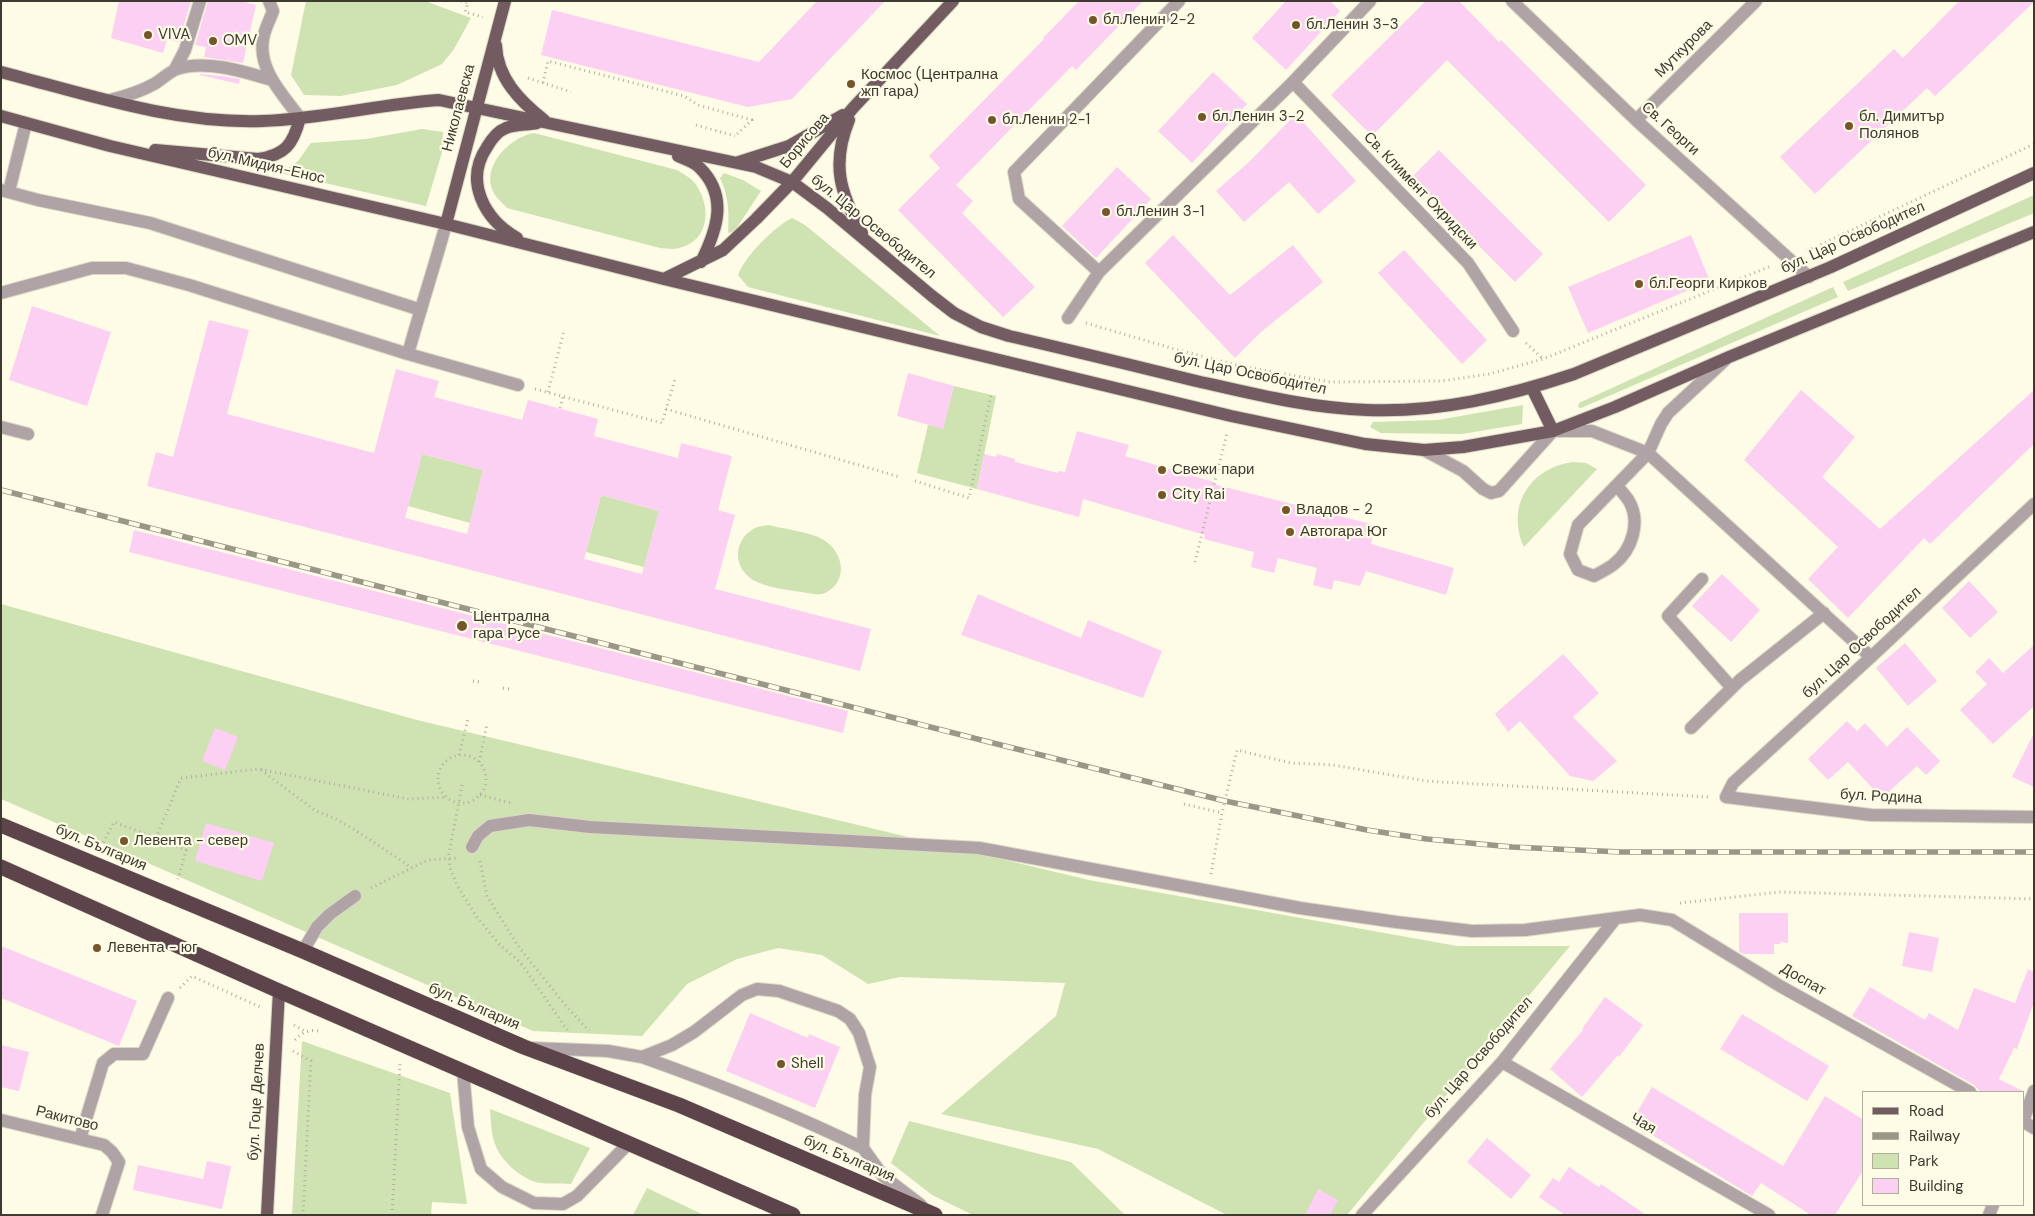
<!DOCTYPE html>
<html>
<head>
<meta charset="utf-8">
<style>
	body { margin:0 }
	#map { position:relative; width:2035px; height:1216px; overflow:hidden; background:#fefbe6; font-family:"DM Sans",sans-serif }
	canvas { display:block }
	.frame { position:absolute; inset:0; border:2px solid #3d3b31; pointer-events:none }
	.legend { position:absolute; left:1862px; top:1091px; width:162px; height:115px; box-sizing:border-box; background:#fefbe6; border:1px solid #b1ae9e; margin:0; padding:6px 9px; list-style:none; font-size:15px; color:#3d3b31 }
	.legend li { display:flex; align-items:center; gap:10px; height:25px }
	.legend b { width:25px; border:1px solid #b1ae9e }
</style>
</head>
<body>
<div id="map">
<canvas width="2035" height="1216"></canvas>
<div class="frame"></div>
<ul class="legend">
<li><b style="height:6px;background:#725c61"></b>Road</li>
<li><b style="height:6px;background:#999788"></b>Railway</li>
<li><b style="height:14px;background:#cee2b2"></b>Park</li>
<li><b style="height:14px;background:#fcd0f3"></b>Building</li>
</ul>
</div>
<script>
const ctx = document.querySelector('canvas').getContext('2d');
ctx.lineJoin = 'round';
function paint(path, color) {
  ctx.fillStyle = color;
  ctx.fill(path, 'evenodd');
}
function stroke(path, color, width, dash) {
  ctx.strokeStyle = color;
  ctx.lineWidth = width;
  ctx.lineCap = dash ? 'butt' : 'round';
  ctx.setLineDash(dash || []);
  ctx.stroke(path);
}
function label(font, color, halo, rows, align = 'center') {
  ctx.font = font + ' "DM Sans",sans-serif';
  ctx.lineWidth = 4.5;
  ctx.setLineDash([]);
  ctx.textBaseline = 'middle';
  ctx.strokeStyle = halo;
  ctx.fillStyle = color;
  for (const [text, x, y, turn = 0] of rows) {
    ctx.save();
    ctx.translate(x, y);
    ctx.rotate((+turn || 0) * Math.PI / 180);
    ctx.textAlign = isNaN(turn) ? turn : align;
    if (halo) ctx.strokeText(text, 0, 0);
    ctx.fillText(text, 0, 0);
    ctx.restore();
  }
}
const green = new Path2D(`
	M306,1H425L471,18L454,49L442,64L397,85L341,96L304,95L291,75Z
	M422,129L443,132L442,152L426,206L281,173L298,161L311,143L366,139Z
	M534,133L677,170C682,173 689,177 693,181C712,203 711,241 679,248C673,250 666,248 660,248L507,208C503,203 496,198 494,193C480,167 510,137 534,133Z
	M724,173L743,180L761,191L734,232L728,233C729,213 729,197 720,178Z
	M2034,195V213L1848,291L1843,282Z
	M792,218L805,225L940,336L748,287L738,275C746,255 773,228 792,218Z
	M1833,287L1838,297L1581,408L1578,407L1579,403Z
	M954,386L996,396L977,489L917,473L928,425L943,428Z
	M1523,405L1522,424L1462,434L1381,433L1370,427L1373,422L1438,420Z
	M422,454L483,470L470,523L408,506Z
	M1573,462L1586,463L1597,469L1524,547C1506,507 1529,468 1573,462Z
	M601,495L659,511L644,567L586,552Z
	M769,525C783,529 810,532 822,539C843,550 850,581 825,593C818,596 809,593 802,592C788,590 770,588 757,582C733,571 731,541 755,528C759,526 765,526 769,525Z
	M1,604L417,720L1089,880L1457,946H1570L1347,1215H1227L1098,1149L941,1114L1056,1016L1065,983L900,977L868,984L822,955L778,948L737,959L687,984L642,1036L533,1031L1,799Z
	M302,1041L450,1093L467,1204L432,1202L431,1215H292Z
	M490,1109L590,1148L571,1184C561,1183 550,1184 540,1183C522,1180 501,1161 495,1144C491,1133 491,1120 490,1109Z
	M909,1121L1071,1162L1125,1215H973L932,1195L891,1163Z
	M647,1188L704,1215H633Z`);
const building = new Path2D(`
	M119,1H191L179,42L167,39L163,53L111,38Z
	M208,1H242L256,5L243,63L204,57L206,47L195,45Z
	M817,1H885L792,99L748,107L541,55L552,10L759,62Z
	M1079,1H1143L1076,70L1072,66L956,185L973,201L962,213L1035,287L1003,317L898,210L940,168L929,156L1044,39L1043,38Z
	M1286,1H1330L1340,11L1286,70L1252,38Z
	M1426,1H1459L1499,42L1501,40L1646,185L1609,222L1447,60L1372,136L1331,95Z
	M1959,1L2034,2L1935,96L1927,88L1815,194L1780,157L1894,49L1903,58Z
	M1213,72L1247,104L1192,163L1158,131Z
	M200,74L223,76L240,79L239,84L200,75Z
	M1296,114L1356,181L1318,214L1289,182L1244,222L1216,191L1249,162Z
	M1439,150L1543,254L1515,282L1411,178Z
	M1117,167L1151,199L1096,258L1062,226Z
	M1173,235L1230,295L1293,245L1323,282L1261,332L1235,358L1145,263Z
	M1691,235L1710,281L1588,333L1568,287Z
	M1404,250L1487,340L1462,364L1378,273Z
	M32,306L111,332L87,406L9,380Z
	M209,320L249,330L227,414L374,453L396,369L439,381L434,397L522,420L528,400L598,419L594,436L678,458L681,443L732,456L718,510L735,515L715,589L871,629L860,671L147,486L156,452L173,457ZM422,454L483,470L467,534L405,518ZM601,495L659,511L642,574L584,559Z
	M908,373L954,386L943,429L897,416Z
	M1801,390L1855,437L1822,477L1880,529L2034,390V444L1930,544L1924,538L1848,618L1808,579L1838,547L1744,460Z
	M1077,431L1129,445L1125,456L1214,482L1213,484L1375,525L1371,544L1454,568L1446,595L1366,571L1360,586L1334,580L1332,590L1313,585L1317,568L1278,558L1274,573L1251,567L1254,552L1204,539L1205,535L1083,499L1079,517L977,489L984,454L996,457L997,454L1015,459V462L1058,473L1059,471L1065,472Z
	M134,530L848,711L843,733L129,552Z
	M1722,574L1760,610L1731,642L1692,606Z
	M1969,581L1998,612L1970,638L1942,608Z
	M978,594L1081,638L1088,620L1162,651L1143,698L961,635Z
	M1905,643L1937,681L1908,706L1876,668Z
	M2034,645V706L1993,744L1960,710L1987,684L1975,672L1989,658L2003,673Z
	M1563,654L1599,693L1573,717L1617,761L1593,781L1570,776L1520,721L1508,732L1495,714Z
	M1847,721L1857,731L1865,723L1887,747L1907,727L1940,761L1926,775L1917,766L1882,798L1848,762L1828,780L1808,759Z
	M215,728L238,737L225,770L202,761Z
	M2034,733V787L2012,777Z
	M206,823L274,843L262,881L195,861Z
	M1739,913H1788V943L1781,942L1780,944H1774V954H1744L1739,952Z
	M1909,932L1939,938L1932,972L1902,966Z
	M1,946L137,1001L119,1046L1,998Z
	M2028,969L2034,972V1002L2017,1049L2014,1048L1999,1079L2025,1092H1981L1974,1085L1852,1016L1870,987L1925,1020L1929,1013L1958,1030L1974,988L2015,1003Z
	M1605,997L1643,1025L1619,1057L1618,1055L1582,1097L1550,1069L1583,1030L1582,1029Z
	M750,1013L808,1038L809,1034L840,1047L815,1108L726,1071Z
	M1742,1014L1829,1066L1807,1101L1720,1049Z
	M1,1045L29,1052L19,1091L1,1087Z
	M1652,1087L1783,1166L1825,1096L1864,1120V1169L1835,1215H1811L1761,1183L1752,1196L1631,1122Z
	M1487,1138L1531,1175L1511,1199L1467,1162Z
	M207,1161L231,1166L222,1209L133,1190L138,1165L203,1179Z
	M1569,1167L1599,1187L1601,1184L1646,1215H1565L1539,1197L1553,1178L1559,1182Z
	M1318,1189L1338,1200L1330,1215H1305Z`);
const path = new Path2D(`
	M461,1L468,3L465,12L483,17
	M528,78L571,92
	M543,83L548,61L684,96L698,105L752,120L735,136
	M696,125L735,136
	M1807,251L2034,144
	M1086,323L1178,350L1240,366L1330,382L1442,381L1489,374L1543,359L1771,266
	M1526,343L1543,359
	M535,389L662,423L675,379
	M548,392L564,331
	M560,408L563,397
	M666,409L900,477
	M915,481L969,498L991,395
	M1195,562L1227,433
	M473,681L479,682
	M503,688L509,689
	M459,755L468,719
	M438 779a24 24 0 1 1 48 0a24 24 0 1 1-48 0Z
	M479,762L487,724
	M261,770L316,811L334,818L352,828L411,867
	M462,785L449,854L450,868L458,887L476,916L499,944L520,962L568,1031
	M480,795L511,803
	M1184,804L1222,813
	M156,838L181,778L259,769L408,799L447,797
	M101,847L114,822L186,850L178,879
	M480,861L487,896L518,946L566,1006L589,1031
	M1211,874L1222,813L1237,750L1291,763L1333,765L1426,781L1708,797
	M371,888L428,860L458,858
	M1680,903L1780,892L2034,899
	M180,988L192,976L260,1007
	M294,1025L306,1032
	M295,1040C301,1033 309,1029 318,1031
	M293,1051L311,1061L303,1215
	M392,1215L400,1063`);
const minor = new Path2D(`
	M269,1L273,11C270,20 264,30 263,40C258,70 284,96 300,118
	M1512,1L1636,120L1809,277
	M175,69L185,50L200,1
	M1293,82L1468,263L1513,331
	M110,100C126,96 140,92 154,84C161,80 169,72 177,69C205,59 245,72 272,80
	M1636,120L1756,1
	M1,190L38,200L150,223L421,310
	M9,191L26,123
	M446,224C434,268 420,310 408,354L518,385
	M1099,272L1019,199L1014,172L1179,1
	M1,293L92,268H126L189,285L408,354
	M1068,318L1099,272L1293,82L1370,1
	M1,427L28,434
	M1424,450L1463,471L1483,489L1491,493L1499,491L1553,431H1592L1648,453L1871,657
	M1617,486C1621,491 1626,496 1629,501C1641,522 1632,550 1614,564C1608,569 1601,572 1594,576L1578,570L1570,554L1578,525L1648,453L1661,424L1668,413L1725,360
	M2034,504L1871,657L1733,783L1726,797L1871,815L2034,817
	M1702,579L1668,616L1732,688
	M1691,728L1740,680L1824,613
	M472,847L478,836L490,826L529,820L590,827L979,848L1300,908L1396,922L1472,931L1525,930L1640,915L1672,920L1780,986L1970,1092
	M303,951L317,927L330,914L355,896
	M533,1048L608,1051L642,1057L672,1045L694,1032L742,995L757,989L779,991L838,1011L850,1019L859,1033L870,1067L865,1095L863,1148L883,1176L921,1205
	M642,1057C718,1084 791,1113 863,1148
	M1502,1062L1769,1215
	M463,1071L468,1127L481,1169L502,1187L534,1203L563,1204L577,1196L629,1143
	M2024,1119L2034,1091
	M1,1120L104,1145L112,1152L119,1162L102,1215
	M2024,1122L2034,1128
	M80,1139L103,1063L114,1054H143L168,998
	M1362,1215L1502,1062L1616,918
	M1989,1215L1993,1205`);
const major = new Path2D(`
	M496,45C497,78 520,101 544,120
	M1,72C86,94 174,124 262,121C322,119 380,104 439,100L756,167L792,182L827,208L932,296L954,313L981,327L1009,336C1070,350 1131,365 1192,380C1250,393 1308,408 1367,410C1438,413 1508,396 1574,374L1831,267L2034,173
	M1,116L110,146L446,224L664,279L1231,416L1365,444L1424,450L1463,447L1553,431L1615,407L1729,357L2034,232
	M849,120C831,164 840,193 862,233
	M155,150L258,159C285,155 293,145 300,118
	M678,156C685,159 694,162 699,167C729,196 717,230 701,262
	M739,162L789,146L843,115
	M446,224L505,1
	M517,238C484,219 464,181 487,147C491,140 498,131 506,128C515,124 527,125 537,123
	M664,279L723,250L756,219L792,182L853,108L953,1
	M1532,388L1553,431
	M267,1215L279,991`);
const highway = new Path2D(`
	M1,825L303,951L524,1047L679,1105L935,1215
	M1,867L279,991L793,1215`);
const rail = new Path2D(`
	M1,490L993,743L1225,801L1367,830L1427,839L1512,847L1621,852H2034`);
const markers = [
	[1093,20,5,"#75562b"],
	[1296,25,5,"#75562b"],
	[148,35,5,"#75562b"],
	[213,41,5,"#75562b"],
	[851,84,5,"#75562b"],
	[1202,117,5,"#75562b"],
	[992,120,5,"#75562b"],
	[1849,126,5,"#75562b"],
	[1106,212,5,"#75562b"],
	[1639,284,5,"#75562b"],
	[1162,470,5,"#75562b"],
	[1162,495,5,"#75562b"],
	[1286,510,5,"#75562b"],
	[1290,532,5,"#75562b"],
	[462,626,6,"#75562b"],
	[124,841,5,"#75562b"],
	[97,948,5,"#75562b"],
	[781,1064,5,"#75562b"]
];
const poiNames = [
	["бл.Ленин 2-2",1103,20],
	["бл.Ленин 3-3",1306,25],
	["VIVA",158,35],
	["OMV",223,41],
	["Космос (Централна",861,75],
	["жп гара)",861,92],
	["бл.Ленин 3-2",1212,117],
	["бл. Димитър",1859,117],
	["Полянов",1859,134],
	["бл.Ленин 2-1",1002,120],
	["бл.Ленин 3-1",1116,212],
	["бл.Георги Кирков",1649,284],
	["Свежи пари",1172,470],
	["City Rai",1172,495],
	["Владов - 2",1296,510],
	["Автогара Юг",1300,532],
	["Централна",473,617],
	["гара Русе",473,634],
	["Левента - север",134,841],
	["Левента - юг",107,948],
	["Shell",791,1064]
];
const streetNames = [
	["Муткурова",1684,49,-45],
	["Николаевска",459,108,-75],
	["Св. Георги",1670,129,42],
	["Борисова",805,141,-50],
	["бул. Мидия-Енос",266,166,13],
	["Св. Климент Охридски",1420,191,46],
	["бул. Цар Освободител",873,227,39],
	["бул. Цар Освободител",1853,238,-24],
	["бул. Цар Освободител",1250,374,12],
	["бул. Цар Освободител",1862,643,-43],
	["бул. Родина",1881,797,3],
	["бул. България",101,848,23],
	["Доспат",1803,980,30],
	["бул. България",474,1007,23],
	["бул. Цар Освободител",1479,1058,-49],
	["бул. Гоце Делчев",257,1102,-87],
	["Ракитово",67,1119,14],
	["Чая",1643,1124,30],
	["бул. България",849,1159,23]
];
paint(green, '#cee2b2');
paint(building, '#fcd0f3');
stroke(minor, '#dbd8c5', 14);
stroke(major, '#dbd8c5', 14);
stroke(highway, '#dbd8c5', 16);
stroke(path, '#b2b09f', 3, [1, 4]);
stroke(minor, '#b0a3a6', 12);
stroke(major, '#725c61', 12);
stroke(highway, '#5c444a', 15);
stroke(rail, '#999788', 5.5);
stroke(rail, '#fefbe6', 4, [11]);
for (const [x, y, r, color] of markers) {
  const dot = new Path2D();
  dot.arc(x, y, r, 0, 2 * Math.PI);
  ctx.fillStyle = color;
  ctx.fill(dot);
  stroke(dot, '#fefbe6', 2);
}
label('15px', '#3d3b31', '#fefbe6', poiNames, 'left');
label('15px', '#3d3b31', '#fefbe6', streetNames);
</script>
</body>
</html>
